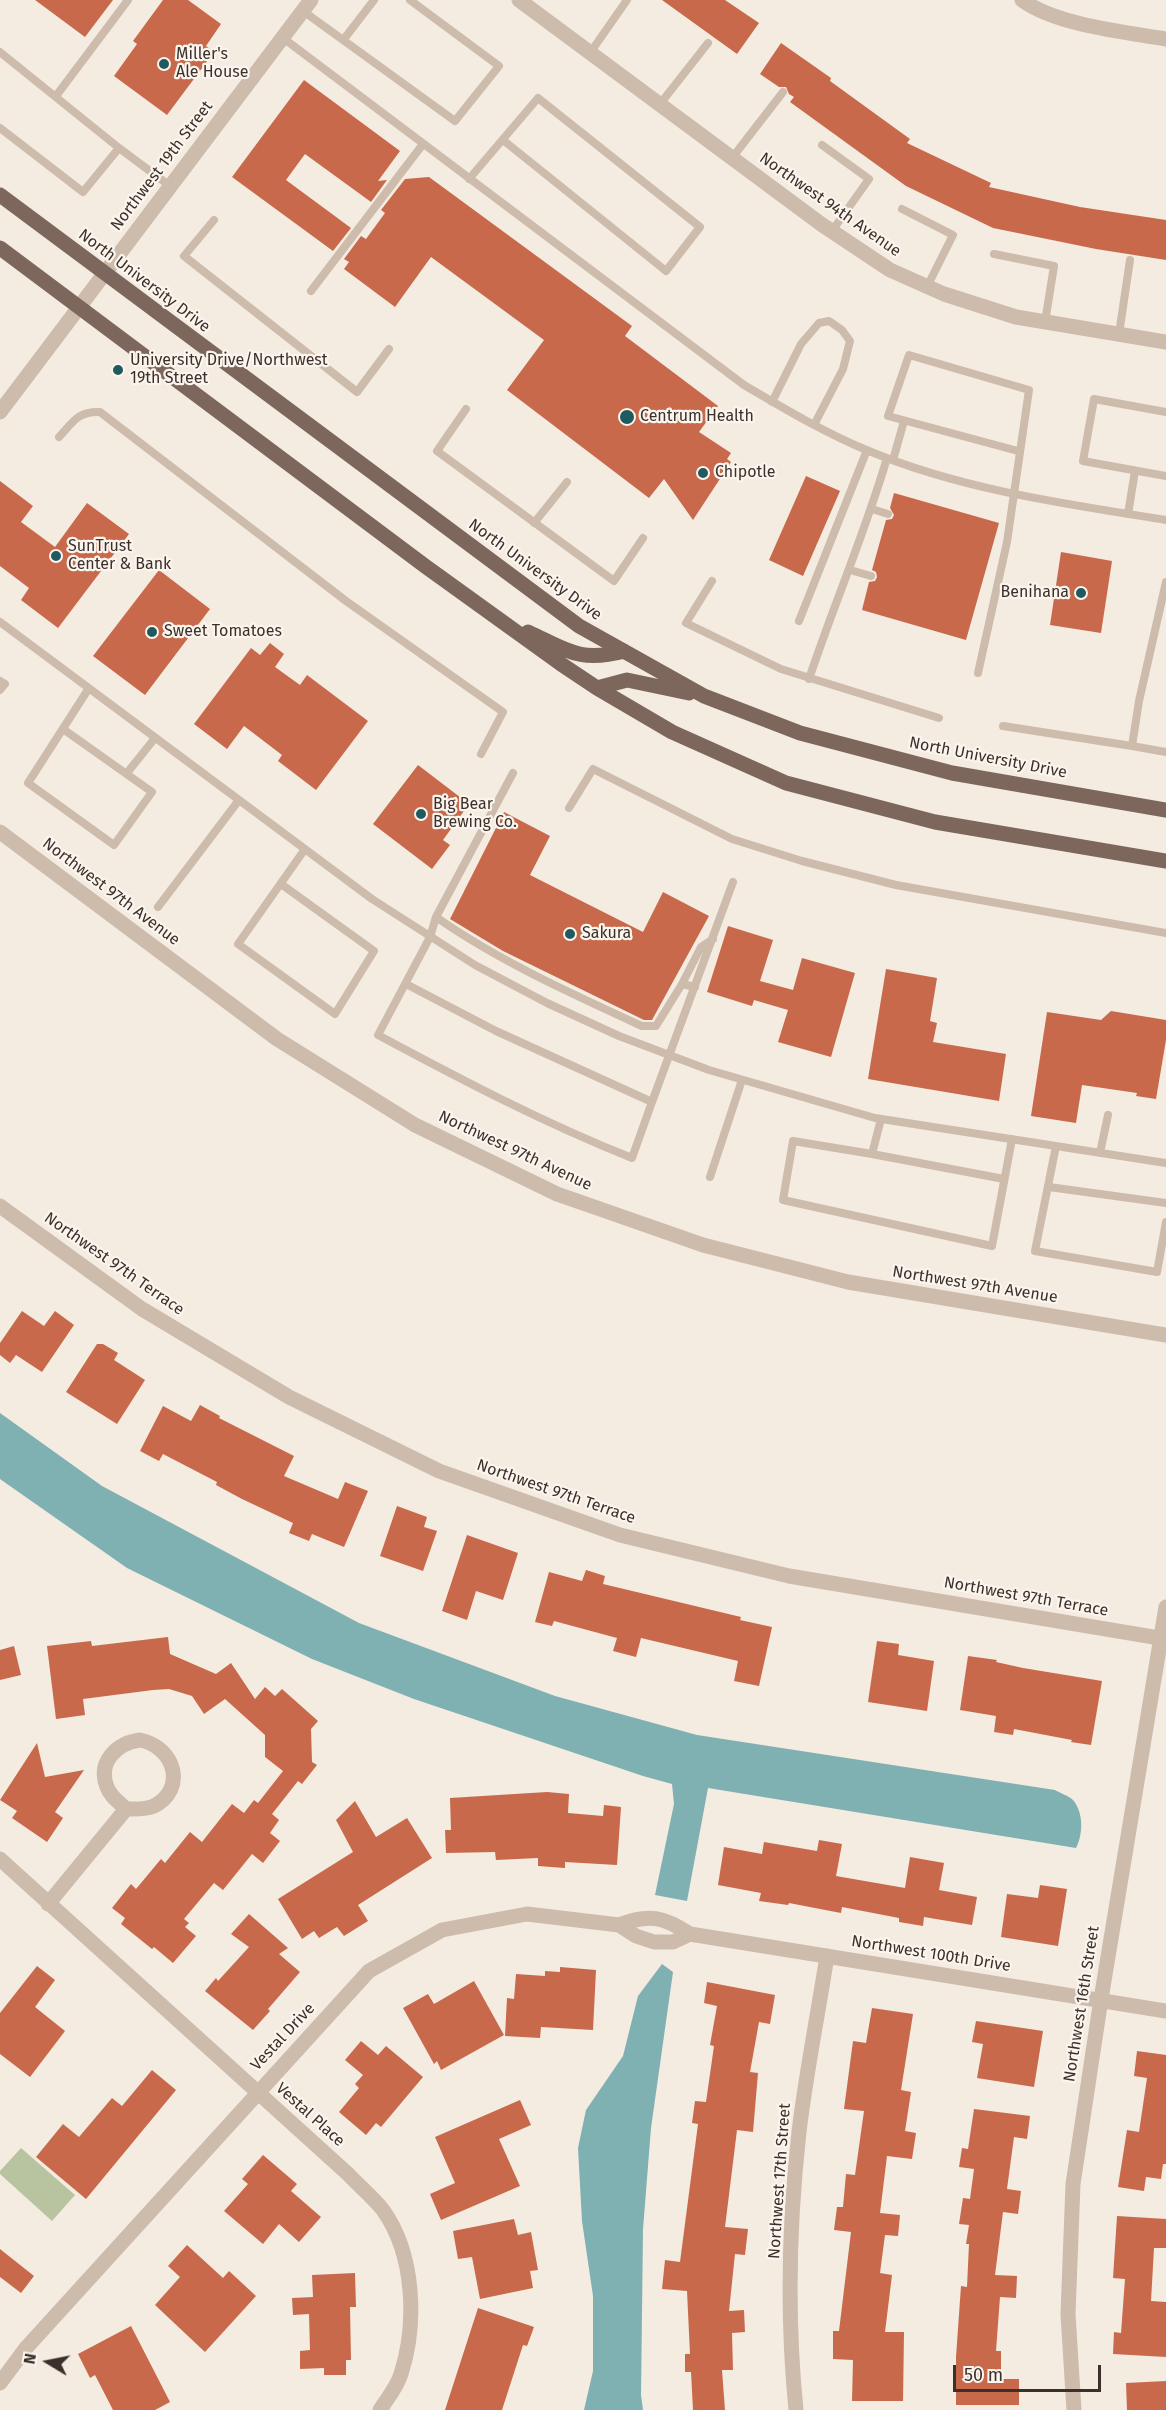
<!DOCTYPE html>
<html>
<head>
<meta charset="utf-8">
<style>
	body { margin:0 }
	#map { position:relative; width:1166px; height:2410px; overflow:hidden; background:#f4ebe1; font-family:"Fira Sans",sans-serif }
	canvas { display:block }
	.north { position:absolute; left:18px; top:2332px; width:60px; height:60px; -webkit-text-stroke:4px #fbf5ee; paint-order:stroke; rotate:280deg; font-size:16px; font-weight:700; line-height:24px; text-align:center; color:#3b302b }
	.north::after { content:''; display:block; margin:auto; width:21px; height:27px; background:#3b302b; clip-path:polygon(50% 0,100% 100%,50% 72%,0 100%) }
	.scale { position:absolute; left:953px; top:2365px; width:148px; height:27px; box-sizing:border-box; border:3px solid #3b302b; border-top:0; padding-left:8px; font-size:18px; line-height:21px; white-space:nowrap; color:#3b302b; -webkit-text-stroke:4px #fbf5ee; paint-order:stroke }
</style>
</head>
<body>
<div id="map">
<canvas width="1166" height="2410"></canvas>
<div class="north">N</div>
<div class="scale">50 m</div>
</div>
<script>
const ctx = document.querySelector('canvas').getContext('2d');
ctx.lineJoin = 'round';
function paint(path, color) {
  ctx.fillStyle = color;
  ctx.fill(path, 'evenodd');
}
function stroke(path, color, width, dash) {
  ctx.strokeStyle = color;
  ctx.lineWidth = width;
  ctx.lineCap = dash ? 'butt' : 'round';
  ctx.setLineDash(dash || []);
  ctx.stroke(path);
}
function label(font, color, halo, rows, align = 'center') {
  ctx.font = font + ' "Fira Sans",sans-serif';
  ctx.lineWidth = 4.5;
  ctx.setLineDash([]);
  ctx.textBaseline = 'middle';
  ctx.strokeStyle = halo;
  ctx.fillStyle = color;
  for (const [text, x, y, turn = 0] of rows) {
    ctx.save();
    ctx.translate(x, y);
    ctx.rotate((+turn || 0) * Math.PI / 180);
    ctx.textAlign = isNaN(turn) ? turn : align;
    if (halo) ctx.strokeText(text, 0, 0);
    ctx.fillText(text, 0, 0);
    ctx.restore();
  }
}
const green = new Path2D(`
	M21,2148L75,2195L52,2221L0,2174V2171Z`);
const water = new Path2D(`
	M0,1413L102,1486L359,1623L555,1696L697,1735L1055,1790C1060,1793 1069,1796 1073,1800C1084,1813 1083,1835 1076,1848L708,1788L687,1901L655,1895L674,1804L672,1784L643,1776L414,1699L312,1659L127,1568L0,1479Z
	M662,1964L673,1972L651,2128L643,2229L641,2395L643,2410H584L593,2371V2296L582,2221L578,2148L586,2110L623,2056L638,1996Z`);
const building = new Path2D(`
	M35,0H113L85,37Z
	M163,0H188L221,24L206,46L214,52L167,115L114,76L137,44L133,41Z
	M662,0H725L759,23L737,54Z
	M781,43L831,78L830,81L910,139L907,143L991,183L989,187L1080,207L1166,220V260L1096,249L993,228L906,186L790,102L794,97L789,94L786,87H779L760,74Z
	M304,80L400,151L378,181L387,180L371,202L305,154L286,180L351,228L333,251L232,177Z
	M429,177L632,326L625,336L718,406L699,432L731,453L727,459L731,462L693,520L664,479L649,498L507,390L544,340L431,257L395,307L344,269L349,262L344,259L361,236L366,239L385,213L381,210L405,179Z
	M806,476L840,491L803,576L769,560Z
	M0,481L33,506L21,522L55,547L87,503L129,534L58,628L21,600L29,588L0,566Z
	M894,493L999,523L966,640L862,610L869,582L875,581L877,577L876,572L872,570L886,520L892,519L894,515L890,508Z
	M1061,552L1112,561L1101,633L1050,625Z
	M159,570L210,609L145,695L93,656Z
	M270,643L284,654L275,667L300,685L307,675L368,721L316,790L278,761L282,755L244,726L227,749L194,724L251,648L260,655Z
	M418,765L469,804L443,840L450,845L432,869L373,824Z
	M504,812L550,836L530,875L643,932L663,892L709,916L652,1020H644L503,951L450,919Z
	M728,926L773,940L760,981L793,990L802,958L855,973L831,1057L778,1042L788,1010L754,1000L752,1006L707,992Z
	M886,969L937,978L930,1021L937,1023L933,1042L1006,1054L999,1101L868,1079Z
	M1111,1011L1166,1020V1040L1156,1099L1136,1096L1137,1093L1082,1085L1076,1123L1031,1116L1047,1012L1101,1020Z
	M22,1311L44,1326L55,1311L74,1325L42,1372L16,1355L10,1363L0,1355V1343Z
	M97,1344H103L118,1353L114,1360L145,1380L117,1424L66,1392Z
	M200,1405L220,1416L219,1418L294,1456L284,1476L338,1499L345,1482L368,1491L344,1547L312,1534L309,1541L289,1533L293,1523L242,1499L216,1485L217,1482L163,1454L159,1461L140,1451L163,1406L191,1421Z
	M397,1506L427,1517L424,1527L437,1531L423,1571L380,1556Z
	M467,1535L518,1553L503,1600L476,1591L467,1620L442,1611Z
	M586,1570L605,1576L603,1584L741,1617L740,1620L772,1627L759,1686L734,1681L738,1661L641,1638L636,1657L613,1651L617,1638L554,1621L552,1626L535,1622L549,1572L582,1581Z
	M168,1637L170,1654L216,1674L231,1663L255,1699L265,1687L275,1696L282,1689L318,1721L311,1729L312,1762L317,1765L302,1784L298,1781L272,1814L279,1820L270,1833L280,1841L263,1863L252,1854L223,1890L214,1883L184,1919L189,1923L185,1927L196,1936L173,1963L154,1947L152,1949L121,1924L125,1918L112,1908L131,1884L136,1889L161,1859L165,1863L190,1832L202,1842L232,1804L244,1813L254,1800L258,1803L283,1771L265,1757V1735L225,1699L204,1714L192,1696L169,1689L153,1690L83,1699L85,1715L56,1719L47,1646L91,1641L92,1646Z
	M877,1641L899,1644L898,1655L934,1661L927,1711L868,1702Z
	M14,1646L21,1675L0,1680V1650Z
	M968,1656L997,1660L996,1662L1023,1668L1102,1681L1091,1745L1071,1742L1072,1740L1014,1729L1013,1735L994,1732L996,1716L960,1710Z
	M37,1743L45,1777L84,1770L55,1812L63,1818L47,1842L12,1818L17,1811L0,1800Z
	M547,1792L569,1794L568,1813L603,1816L604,1805L621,1807L617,1865L565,1862V1868L538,1866V1858L496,1860L495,1852L446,1853L445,1830H451L450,1798Z
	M355,1801L376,1837L407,1818L432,1858L358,1905L368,1921L344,1936L337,1927L319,1938L314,1931L302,1939L278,1899L353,1852L336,1820Z
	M819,1840L842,1844L836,1876L905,1888L910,1857L944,1863L939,1890L977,1897L972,1925L924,1917L923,1926L899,1922V1918L842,1907L841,1913L789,1903L788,1905L759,1901L761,1893L718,1885L724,1847L762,1854L764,1842L817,1851Z
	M1040,1885L1067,1889L1058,1946L1001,1937L1007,1894L1038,1898Z
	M249,1914L288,1948L279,1954L300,1972L268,2009L270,2011L253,2030L205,1991L216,1978L218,1981L249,1947L231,1934Z
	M37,1966L55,1980L35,2007L65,2031L30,2077L0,2054V2013Z
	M560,1967L596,1970L593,2030L541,2027L540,2038L505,2036L507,1998L514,1999L516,1974L545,1976V1971L560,1972Z
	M474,1981L504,2035L441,2070L437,2061L434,2064L403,2008L428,1994L434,2004Z
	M707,1982L775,1995L770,2024L759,2022L750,2072L758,2073L753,2132L737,2130L725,2227L748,2229L745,2255L735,2254L729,2311L744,2310L745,2332L732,2333L733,2370H722L725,2410H693L691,2372H685V2354H690L687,2291L662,2289L665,2260L680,2262L698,2124L692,2123L695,2101L706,2102L714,2046L710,2045L717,2006L704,2003Z
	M872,2008L913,2014L901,2090L911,2092L905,2131L916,2133L912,2159L887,2156L880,2213L900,2215L898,2236L885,2235L880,2273L892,2275L885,2332H904L903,2401H852L853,2360L833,2359V2331H839L851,2232L834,2230L837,2207H843L846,2174L855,2175L864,2111L844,2109L853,2041L866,2043Z
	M976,2021L1043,2031L1034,2087L977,2078L983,2044L972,2042Z
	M361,2041L378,2055L386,2046L423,2077L381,2127L376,2123L366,2135L339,2112L359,2088L355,2084L363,2075L345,2060Z
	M1137,2051L1166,2055V2164H1163L1161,2179L1146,2177L1144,2191L1118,2187L1127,2130L1139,2132L1147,2078L1134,2076Z
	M152,2070L176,2090L86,2199L36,2157L63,2124L79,2137L112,2098L122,2106Z
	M520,2100L531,2125L499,2139L520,2186L441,2220L430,2194L455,2183L435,2137Z
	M974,2109L1030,2116L1027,2139L1014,2137L1007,2189L1021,2191L1018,2214L1003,2212L995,2275L1017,2276L1016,2298L1000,2297L996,2351H1001V2379H1019V2405H956V2357L961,2286L967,2287L969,2244H966L969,2225L959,2224L963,2198L970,2199L974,2169L959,2167L962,2148L968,2149Z
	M263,2155L297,2184L291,2191L321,2217L299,2242L279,2224L263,2244L224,2211L248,2184L242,2179Z
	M1117,2216L1166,2219V2248H1154L1151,2301L1166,2302V2357L1113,2354L1114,2332L1121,2333L1125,2279L1113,2278Z
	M514,2219L518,2235L531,2232L538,2270L530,2271L533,2288L480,2299L472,2257L458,2259L453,2231Z
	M187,2245L223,2278L229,2271L256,2296L205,2352L155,2305L180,2277L168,2266Z
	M0,2249L34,2276L21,2293L0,2277Z
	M355,2273L356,2307H350L351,2360H346V2375H324V2368L300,2369V2351L310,2350L309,2314L293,2315L292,2298L313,2297L312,2275Z
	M478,2308L534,2327L527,2346L523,2345L502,2410H445Z
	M131,2326L170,2402L155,2410H113L95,2375L90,2378L78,2354Z
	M1166,2381V2410H1127L1126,2383Z`);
const service = new Path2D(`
	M303,11L455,121L499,66L410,0
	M283,38L744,385C785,409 825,433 869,451C963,490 1066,504 1166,520
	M344,39L374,0
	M0,52L119,148L170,186
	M590,53L627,0
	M56,96L128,0
	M660,104L708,43
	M0,128L83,192L119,148
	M822,145L869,179L832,231
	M732,158L783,92
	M469,179L538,98L700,227L666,271L503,140
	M902,209L953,235L927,287
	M214,220L184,256L357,392L389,349
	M994,254L1054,266L1045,322
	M311,291L423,144
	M1119,334L1130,260
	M772,402L801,344L819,323L829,321L842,330L850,341L843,369L814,425
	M466,409L437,451L614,581L643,538
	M1166,412L1094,399L1083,461L1166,476
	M59,437C73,422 78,411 100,412L346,601L503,712L481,754
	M893,460L904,421
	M872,509L888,514
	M1128,514L1135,471
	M534,523L567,482
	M850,570L871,576
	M712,581L686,623L781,669L939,718
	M799,621L867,450
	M0,622L372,899L475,965L547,1003L619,1036L709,1070L875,1118L1166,1163
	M978,673L1007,542L1029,390L909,355L888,416L1018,451
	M809,679C834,604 865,533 887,458
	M0,681L5,684L0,690
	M1003,726L1132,746L1139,701L1166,582
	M63,729L152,792L114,845L28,783L89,688
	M1132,746L1166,752
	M127,773L155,738
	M513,773L436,917C499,961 572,994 642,1026H656L682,984L695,987
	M569,808L593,769L732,839L802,861L896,885L1166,933
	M281,884L374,951L335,1014L238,944L305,849
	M158,907L239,800
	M406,984L496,1031L652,1102L632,1158C544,1123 462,1080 378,1035L430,937L436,917
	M682,984L701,947L713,939
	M652,1102L733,882
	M881,1119L872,1154L793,1141L783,1200L992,1246L1012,1139
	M1056,1146L1035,1251L1157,1272L1166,1222
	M1100,1153L1108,1115
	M872,1154L1004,1179
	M710,1177L742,1080
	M1049,1187L1166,1203`);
const minor = new Path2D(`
	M519,0L821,224L890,270L944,294L1016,317L1166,342
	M1022,0C1056,25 1124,32 1166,39
	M0,412L311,0
	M0,832L277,1039L415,1125L557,1194L703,1245L848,1282L1166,1335
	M0,1206L142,1309L289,1397L439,1471L620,1535L789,1576L1166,1639
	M140,1740C175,1747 187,1789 154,1806C145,1810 135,1809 126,1809C119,1802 110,1796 107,1787C97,1762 117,1743 140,1740Z
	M0,1859L348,2174C359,2186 373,2197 383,2210C415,2255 417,2324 401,2374C397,2387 387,2399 380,2410
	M48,1904L126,1809
	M619,1925C649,1913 664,1917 690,1934L1166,2011
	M0,2383L26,2348L369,1971L442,1930L527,1914L619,1925L636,1936L654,1942H673L690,1934
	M796,2410C787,2320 789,2222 799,2132C806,2073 818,2014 827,1956
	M1074,2410L1068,2314L1073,2184L1101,1999L1166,1607`);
const primary = new Path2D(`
	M0,195L579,626L704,696L800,733L952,773L1166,810
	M0,248L425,566L561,664L597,688L672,732L786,783L935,822L1166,861
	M528,632C567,650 580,663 624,651
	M597,688L627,680L689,693`);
const markers = [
	[164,64,6,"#1f5a5e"],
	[118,370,6,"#1f5a5e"],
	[627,417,8,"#1f5a5e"],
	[703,473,6,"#1f5a5e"],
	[56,556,6,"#1f5a5e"],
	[1081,593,6,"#1f5a5e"],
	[152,632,6,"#1f5a5e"],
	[421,814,6,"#1f5a5e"],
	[570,934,6,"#1f5a5e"]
];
const poiNames = [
	["Miller's",176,55],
	["Ale House",176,73],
	["University Drive/Northwest",130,361],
	["19th Street",130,379],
	["Centrum Health",640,417],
	["Chipotle",715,473],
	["SunTrust",68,547],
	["Center & Bank",68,565],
	["Benihana",1069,593,"right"],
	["Sweet Tomatoes",164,632],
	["Big Bear",433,805],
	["Brewing Co.",433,823],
	["Sakura",582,934]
];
const streetNames = [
	["Northwest 19th Street",162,166,-53],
	["Northwest 94th Avenue",830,205,35],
	["North University Drive",144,281,37],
	["North University Drive",535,570,36],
	["North University Drive",988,758,11],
	["Northwest 97th Avenue",111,892,37],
	["Northwest 97th Avenue",515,1151,25],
	["Northwest 97th Terrace",114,1264,35],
	["Northwest 97th Avenue",975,1285,9],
	["Northwest 97th Terrace",556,1492,19],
	["Northwest 97th Terrace",1026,1597,10],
	["Northwest 100th Drive",931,1954,9],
	["Northwest 16th Street",1082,2004,-81],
	["Vestal Drive",283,2037,-47],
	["Vestal Place",310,2115,42],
	["Northwest 17th Street",780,2181,-86]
];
paint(green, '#b8c4a0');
paint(water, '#7fb0b2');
paint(building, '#c8694b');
stroke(service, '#cdbbac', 8);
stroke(minor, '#cdbbac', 15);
stroke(primary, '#7d675c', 15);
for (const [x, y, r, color] of markers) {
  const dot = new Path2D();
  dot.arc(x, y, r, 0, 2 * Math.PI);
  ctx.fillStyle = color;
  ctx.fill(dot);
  stroke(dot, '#fbf5ee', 2);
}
label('16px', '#3b302b', '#fbf5ee', poiNames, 'left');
label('16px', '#3b302b', '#fbf5ee', streetNames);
</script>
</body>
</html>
